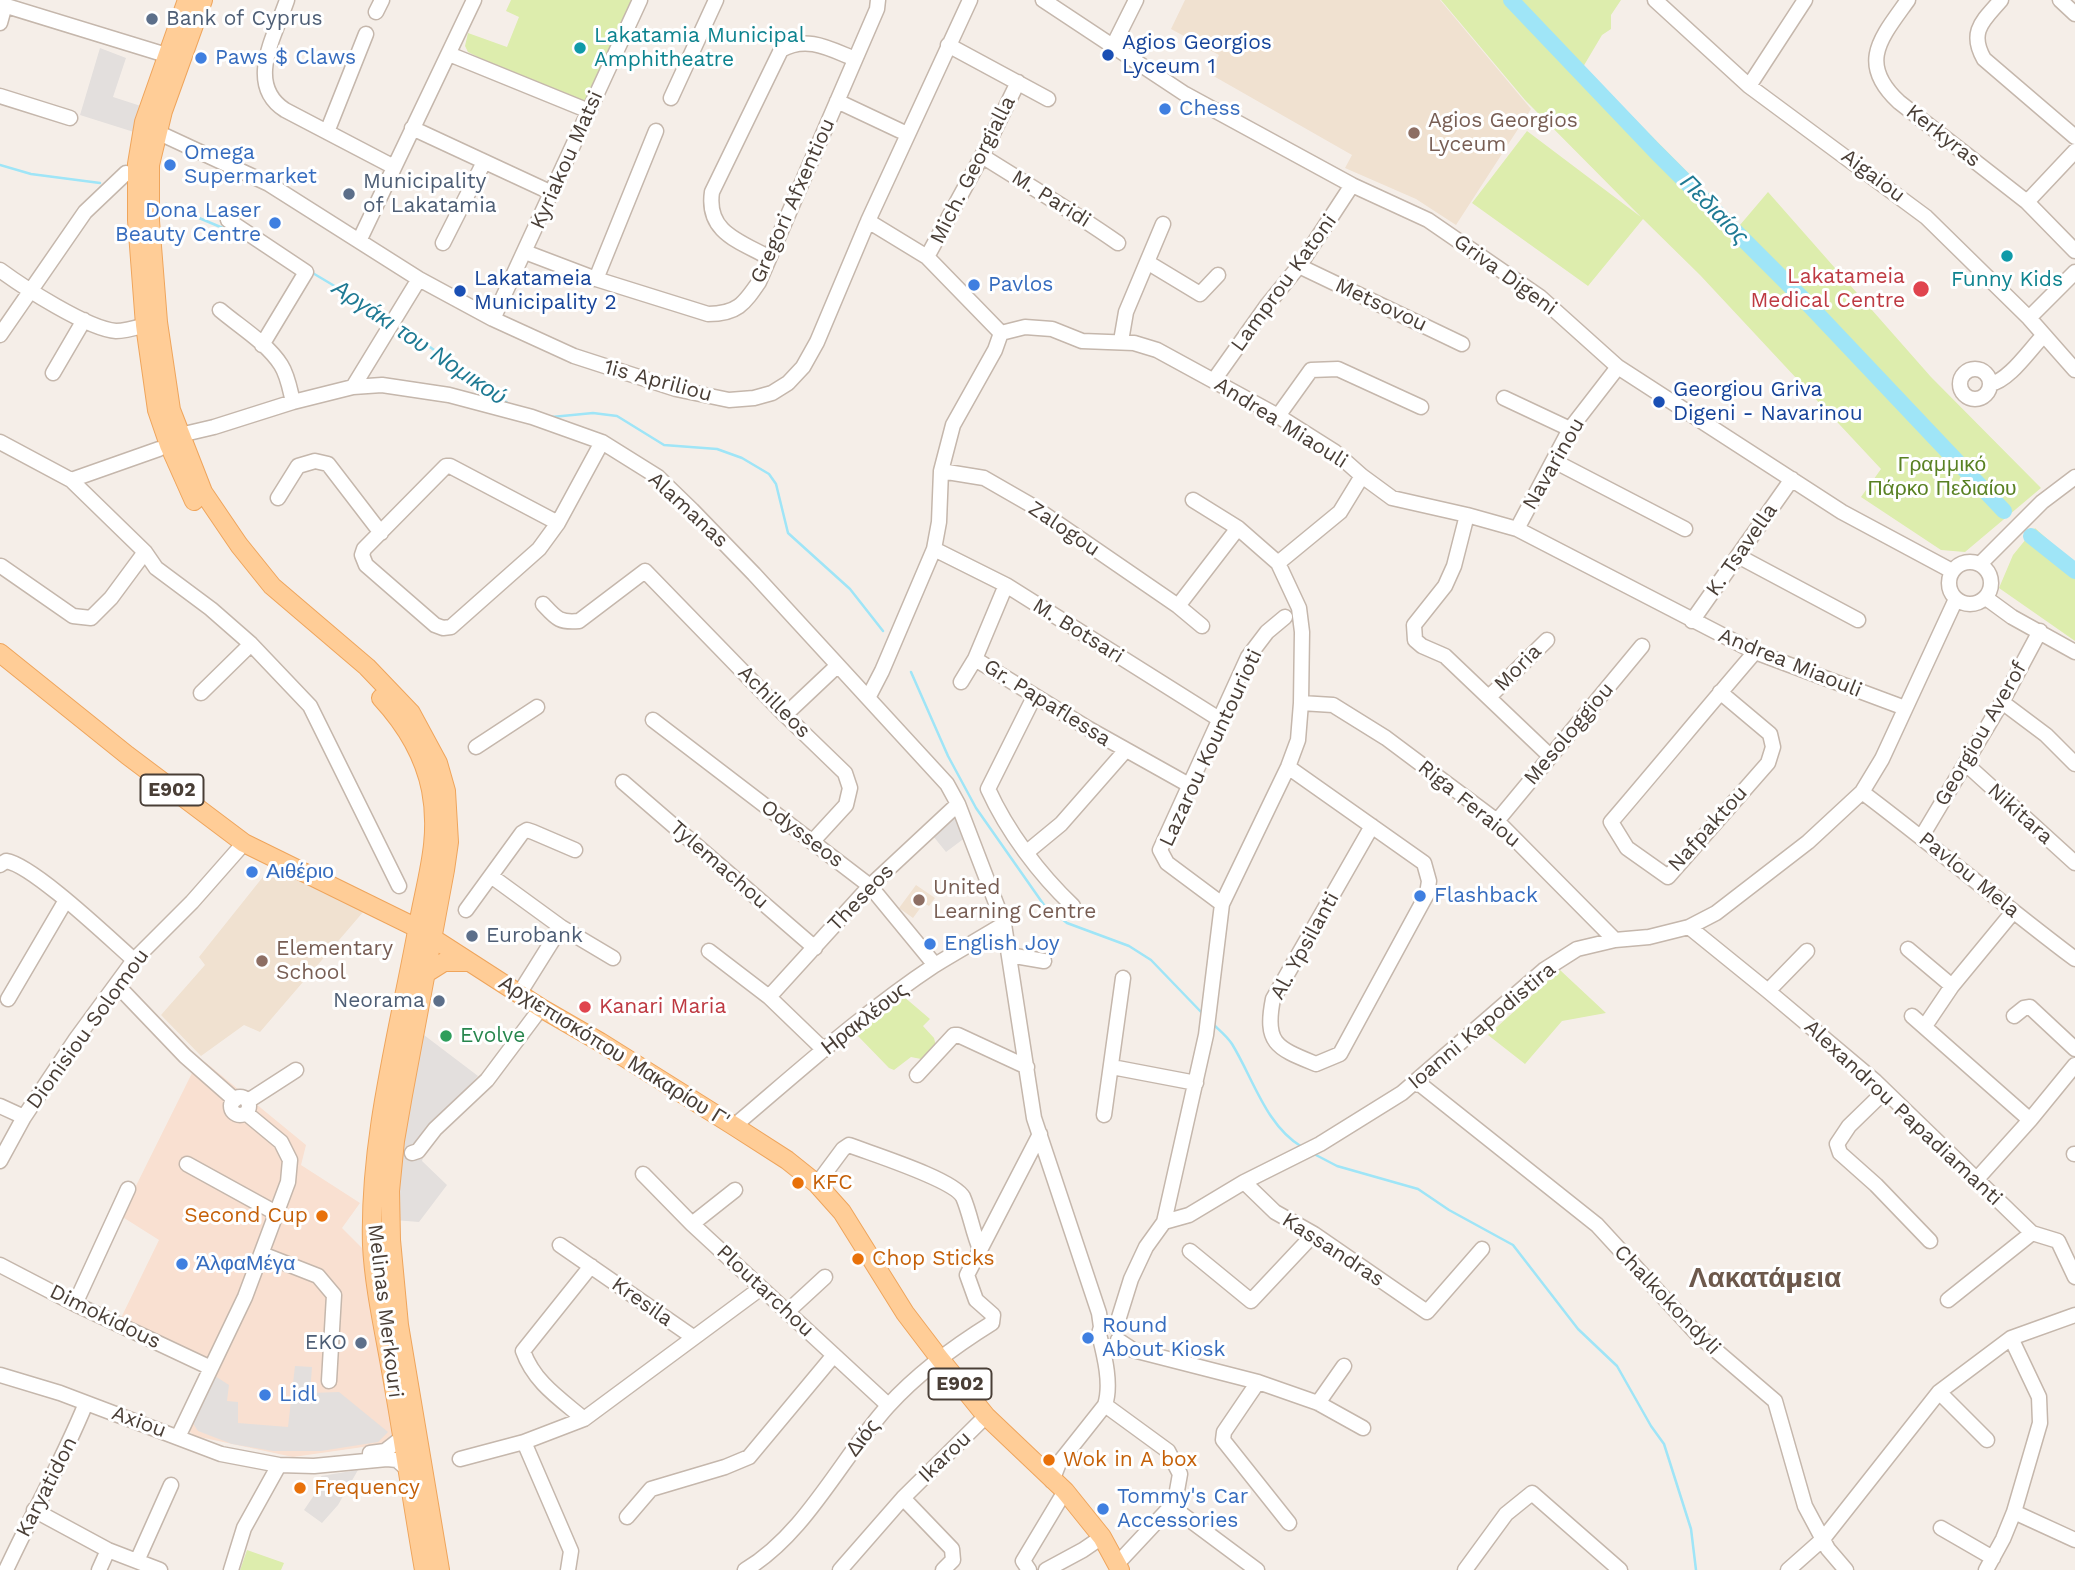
<!DOCTYPE html>
<html>
<head>
<meta charset="utf-8">
<style>
	body { margin:0 }
	canvas { display:block; background:#f5eee8 }
</style>
</head>
<body>
<canvas width="2075" height="1570"></canvas>
<script>
const ctx = document.querySelector('canvas').getContext('2d');
ctx.lineJoin = 'round';
function paint(path, color) {
  ctx.fillStyle = color;
  ctx.fill(path, 'evenodd');
}
function stroke(path, color, width, dash) {
  ctx.strokeStyle = color;
  ctx.lineWidth = width;
  ctx.lineCap = dash ? 'butt' : 'round';
  ctx.setLineDash(dash || []);
  ctx.stroke(path);
}
function label(font, color, halo, rows, align = 'center') {
  ctx.font = font + ' "Work Sans",sans-serif';
  ctx.lineWidth = 6;
  ctx.setLineDash([]);
  ctx.textBaseline = 'middle';
  ctx.strokeStyle = halo;
  ctx.fillStyle = color;
  for (const [text, x, y, turn = 0] of rows) {
    ctx.save();
    ctx.translate(x, y);
    ctx.rotate((+turn || 0) * Math.PI / 180);
    ctx.textAlign = isNaN(turn) ? turn : align;
    if (halo) ctx.strokeText(text, 0, 0);
    ctx.fillText(text, 0, 0);
    ctx.restore();
  }
}
const commercial = new Path2D(`
	M205,1062L306,1145L301,1165L360,1203L342,1228L365,1251L392,1434L384,1444L293,1457L195,1436L186,1429L218,1365L120,1320L159,1240L121,1216L194,1069Z`);
const education = new Path2D(`
	M1185,0H1440L1531,109L1456,225L1416,199L1345,168L1352,155L1210,74L1219,55L1171,29Z
	M274,863L364,911L260,1032L244,1025L201,1056L161,1015L205,965L199,957Z
	M916,885L935,898L929,906L924,903L913,918L899,908Z`);
const green = new Path2D(`
	M511,0H631L586,105L535,86L468,52L465,46L468,33L507,47L519,17L506,11Z
	M1441,0H1621L1611,15V29L1602,35L1583,67L1740,225L1768,192L1931,377L2041,488L1965,552L1941,550L1861,497L1881,469L1700,275L1643,219L1588,286L1472,203L1527,131L1641,217L1525,100Z
	M2035,528L2075,564V641L1999,588L2013,555Z
	M1560,970L1606,1013L1562,1021L1525,1064L1488,1035Z
	M903,996L930,1019L923,1026L934,1038L937,1050L924,1063L921,1059L911,1057L894,1070L889,1068L856,1034Z
	M247,1550L284,1563L281,1570H240Z`);
const parking = new Path2D(`
	M100,48L126,58L113,97L144,107L137,133L80,115Z
	M955,809L966,837L946,852L929,831Z
	M420,1032L478,1076L419,1143L425,1151L422,1161L447,1185L419,1222L394,1220L399,1189L404,1123Z
	M295,1366L312,1367L310,1393L339,1392L388,1432L378,1442L321,1451H273L232,1444L198,1431L194,1425L193,1417L215,1376L229,1385L227,1401L238,1402V1423L288,1427Z
	M358,1470L338,1505L322,1523L304,1510L323,1482L321,1476Z`);
const stream = new Path2D(`
	M0,165L31,174L100,183
	M166,204L237,234
	M311,272L390,319
	M398,324L509,404
	M552,417L593,413L617,416L664,445L717,449L742,458L769,474L776,484L788,533L850,589L883,631
	M911,672L948,756L976,808L1044,905L1067,923L1129,946L1151,960L1203,1014
	M1213,1024C1219,1030 1227,1036 1232,1044C1253,1078 1266,1126 1302,1147
	M1314,1154L1337,1166L1418,1189L1449,1210L1513,1245L1578,1329L1617,1366L1651,1426L1664,1444L1691,1529L1696,1570`);
const river = new Path2D(`
	M1511,0L1655,151L1809,305L2004,511
	M2031,536L2075,571`);
const minor = new Path2D(`
	M287,0C275,36 245,84 285,110L394,167
	M1043,0L1185,94L1352,185L1428,220L1540,297L1618,367L1842,512L1952,571
	M1655,0L1749,86L1926,217L2029,318L2075,370
	M1908,0C1881,38 1857,63 1899,102L2027,202L2075,251
	M2001,0C1984,20 1968,31 1984,59L2075,137
	M2060,0L2075,14
	M0,4L176,58
	M376,12L382,0
	M0,23L5,5
	M948,45L1048,99
	M1112,48L1136,0
	M449,54L589,111
	M1749,86L1805,0
	M0,96L70,118
	M671,98L716,0
	M837,101L907,134
	M412,128L552,193
	M157,132L269,184L419,279L493,319L574,356L676,389L729,400L754,398L772,393L788,383L803,367L817,342L868,221L970,0
	M327,132L366,34
	M982,156C1028,185 1074,212 1118,243
	M2027,202L2075,151
	M228,220L306,272L262,345
	M868,221L927,257L1001,333
	M360,239L474,0
	M443,243L484,162
	M525,252L596,279L708,314C737,314 744,304 759,282L877,9L878,0
	M768,257C739,241 706,232 712,192L781,50C807,35 830,49 855,59
	M927,257L982,156L1018,82
	M1147,262L1200,294L1218,275
	M1299,266L1462,344
	M0,270C23,287 88,329 116,331C128,331 141,326 153,323
	M596,279L656,131
	M220,310C240,327 267,343 281,365C288,376 290,390 293,402
	M2029,318L2075,272
	M493,319L640,0
	M1001,333L1025,327L1052,329L1082,341L1134,343L1157,350L1278,416L1335,452L1362,476L1392,498L1467,515L1517,529L1755,652L1905,708
	M0,335L85,212L126,173
	M1121,341L1126,312L1163,224
	M1960 384a15 15 0 1 1 30 0a15 15 0 1 1-30 0Z
	M53,373L84,320
	M1214,380L1268,304L1299,266L1352,185
	M1990,384C2009,381 2030,349 2044,335
	M353,387L419,279
	M1504,398L1570,429
	M1278,416L1311,370L1338,369L1421,407
	M174,440L180,435L214,427L293,402L353,387L382,385L449,395L532,417L602,442L658,477L692,510L754,574L947,784L958,804L1004,924L1034,1118L1099,1313L1101,1327
	M0,442L71,480L145,552L156,568L211,609L251,644L310,706L399,886
	M1554,461L1685,529
	M941,471L984,478L1031,505L1178,606L1202,626
	M71,480L159,449
	M278,498L298,466L315,461L328,464L381,533
	M1467,515L1454,566L1445,586L1414,625L1415,640L1422,646L1445,656L1550,756
	M558,523L450,466H446L364,549L362,555L366,565L435,625L443,628L451,627L539,549L558,523L602,442
	M1517,529L1570,429L1618,367
	M934,549L1006,585L1219,719
	M1738,556L1858,620
	M1949 583a21 21 0 1 1 42 0a21 21 0 1 1-42 0Z
	M1278,563L1340,512L1362,476
	M1980,564L2042,502L2075,477
	M1,566L73,616L91,618L111,598L145,552
	M1006,585L975,659L1089,729L1189,785
	M1986,598L2012,617L2075,652
	M543,604C556,618 559,623 579,621L645,571L785,715L845,773L850,788L846,805L812,842
	M1178,606L1238,528
	M1692,621L1792,479
	M961,682L975,659
	M1720,692L1770,734L1773,747L1768,763L1668,877L1627,848L1611,822C1659,766 1706,709 1755,652
	M201,693L251,644
	M1034,697L988,789C1007,831 1039,874 1073,906
	M1489,697L1547,640
	M868,698L882,671L934,549L939,522L941,471L953,425L995,350L1001,333
	M2002,702L2046,735L2075,764
	M1301,703L1333,705L1386,738L1497,821L1615,940
	M785,715L837,666
	M653,720L870,886L935,965
	M476,747L537,707
	M1966,764L2075,863
	M1288,767L1424,863L1429,881L1427,894L1340,1054L1316,1064C1277,1048 1264,1044 1273,999L1372,826
	M623,782L815,948
	M1862,792C1934,846 2003,905 2075,959
	M1497,821L1642,646
	M1922,836L2002,702L2040,631
	M1027,852L1061,824L1125,751
	M0,865L6,861C33,865 110,939 134,960
	M491,876L561,927
	M1222,904L1167,863L1160,850L1248,657L1267,632L1285,617
	M466,910L522,833L527,830L533,832L575,850
	M1689,927L1768,991L1875,1081L2032,1233L2058,1241L2075,1277
	M1908,949L1952,986
	M709,951L769,997L824,1050
	M1009,955L1044,961
	M117,985L185,1056L235,1100
	M1768,991L1807,951
	M519,994L561,927L613,958
	M769,997L870,886L958,804
	M8,999L66,900
	M1912,1016L2030,1120L2075,1065
	M2014,1016L2024,1008L2030,1007L2075,1049
	M1925,1026L1952,986L2013,912
	M1112,1067L1196,1083
	M917,1075L954,1035H958L1027,1067
	M1416,1081L1597,1225L1699,1336L1775,1401L1805,1506L1828,1549L1846,1570
	M1885,1091L1849,1126L1837,1144L1840,1153L1876,1185L1930,1241
	M231 1106a9 9 0 1 1 18 0a9 9 0 1 1-18 0Z
	M248,1101L296,1070
	M0,1106L24,1117
	M1104,1115L1123,978
	M734,1126C799,1071 864,1012 935,965C958,951 981,938 1004,924
	M412,1153L418,1151L435,1129L487,1080L541,1008
	M2074,1154H2075
	M0,1161L24,1117L76,1039L134,960L192,902L244,843
	M187,1164L276,1213
	M643,1174L692,1224L888,1405
	M1976,1180L2030,1120
	M1244,1182L1275,1212L1314,1234L1427,1312L1482,1249
	M817,1184L843,1149L849,1145C872,1154 953,1179 963,1197C970,1213 973,1233 980,1249
	M1164,1222L1189,1215L1244,1182L1320,1144L1402,1093L1544,970L1577,949L1615,940L1649,937L1689,927L1716,913L1808,842L1862,792L1882,759L1956,599
	M692,1224L735,1190
	M560,1245L693,1337
	M1190,1251L1251,1301L1314,1234
	M262,1254L318,1276L334,1295L329,1381
	M0,1265L75,1304L211,1368
	M1948,1300L2032,1233
	M75,1304L128,1189
	M787,1312L825,1277
	M1116,1327L1131,1279L1146,1247L1164,1222L1206,1035L1222,904L1288,767L1298,740L1301,703L1302,632L1299,608L1278,563L1238,528L1193,500
	M1118,1340L1133,1350L1258,1382L1318,1403L1363,1428
	M0,1375L60,1393L221,1454L279,1465L314,1466L387,1459L397,1460L407,1469
	M1258,1382L1224,1432L1223,1440L1289,1523
	M1939,1392L1987,1440
	M1318,1403L1344,1366
	M1105,1405L1168,1451L1180,1474L1175,1502L1117,1564
	M584,1419C559,1398 534,1382 523,1351L591,1266
	M178,1437L245,1297L288,1182L290,1160L281,1142L246,1113
	M524,1442L571,1551L568,1570
	M370,1453L385,1451L403,1437
	M460,1459L524,1442L584,1419L761,1288
	M1052,1481L1059,1463L1105,1405C1112,1384 1104,1354 1099,1334L1101,1327L1108,1324
	M903,1498L952,1549L953,1560L943,1570
	M1171,1506L1257,1570
	M34,1510L108,1550L160,1570
	M2014,1512L2075,1540
	M627,1517L651,1489L725,1467L749,1457L834,1355
	M1941,1528L1993,1558
	M137,1561L171,1485
	M6,1570C32,1514 63,1460 86,1403
	M99,1570L108,1550
	M231,1570L244,1528L279,1465
	M745,1570C806,1534 841,1458 888,1406C917,1374 955,1346 992,1323L993,1315L976,1300L967,1275L1040,1134
	M840,1570L903,1498L986,1416
	M1029,1570L1023,1561L1065,1491
	M1046,1570L1083,1550L1102,1537
	M1465,1570L1506,1514L1532,1493L1620,1570
	M1788,1570L1823,1539L1939,1392L2011,1338L2075,1315
	M1986,1570L2003,1539L2014,1512L2040,1423L2039,1397L2011,1338`);
const major = new Path2D(`
	M187,0L144,122L137,164V220L145,325L157,410L169,445L194,501
	M203,0L163,111L150,165V221L158,322L171,410L203,492L239,545L272,586L367,667L411,713L438,763L446,791L449,842L445,870L403,1095L395,1141L390,1191L391,1240L399,1325L440,1570
	M0,653L127,755L244,843L417,928L541,1008L600,1042L734,1126L787,1160L817,1184L842,1212L905,1313L940,1359L986,1416L1065,1491L1102,1537L1120,1570
	M381,698C405,724 424,755 431,790C441,841 425,882 417,931C398,1034 369,1140 372,1245C374,1289 386,1339 393,1382C404,1444 413,1507 424,1570
	M425,974L444,962H470`);
const markers = [
	[152,19,7,"#5c6f8a"],
	[580,48,7,"#0f9aa8"],
	[1108,55,7,"#1a4fb4"],
	[201,58,7,"#3f7fe0"],
	[1165,109,7,"#3f7fe0"],
	[1414,133,7,"#8d6e63"],
	[170,165,7,"#3f7fe0"],
	[349,194,7,"#5c6f8a"],
	[275,223,7,"#3f7fe0"],
	[2007,256,7,"#0f9aa8"],
	[974,285,7,"#3f7fe0"],
	[1921,289,9,"#e0444e"],
	[460,291,7,"#1a4fb4"],
	[1659,402,7,"#1a4fb4"],
	[252,872,7,"#3f7fe0"],
	[1420,896,7,"#3f7fe0"],
	[919,900,7,"#8d6e63"],
	[472,936,7,"#5c6f8a"],
	[930,944,7,"#3f7fe0"],
	[262,961,7,"#8d6e63"],
	[439,1001,7,"#5c6f8a"],
	[585,1007,7,"#e0444e"],
	[446,1036,7,"#2e9e5b"],
	[798,1183,7,"#e8710a"],
	[322,1216,7,"#e8710a"],
	[858,1259,7,"#e8710a"],
	[182,1264,7,"#3f7fe0"],
	[1088,1338,7,"#3f7fe0"],
	[361,1343,7,"#5c6f8a"],
	[265,1395,7,"#3f7fe0"],
	[1049,1460,7,"#e8710a"],
	[300,1488,7,"#e8710a"],
	[1103,1509,7,"#3f7fe0"]
];
const shields = [
	[172,790,63],
	[960,1384,63]
];
const shieldNames = [
	["E902",172,790],
	["E902",960,1384]
];
const serviceNames = [
	["Bank of Cyprus",166,19],
	["Municipality",363,182],
	["of Lakatamia",363,206],
	["Eurobank",486,936],
	["Neorama",425,1001,"right"],
	["EKO",347,1343,"right"]
];
const cultureNames = [
	["Lakatamia Municipal",594,36],
	["Amphitheatre",594,60],
	["Funny Kids",2007,280,"center"]
];
const transitNames = [
	["Agios Georgios",1122,43],
	["Lyceum 1",1122,67],
	["Lakatameia",474,279],
	["Municipality 2",474,303],
	["Georgiou Griva",1673,390],
	["Digeni - Navarinou",1673,414]
];
const shopNames = [
	["Paws $ Claws",215,58],
	["Chess",1179,109],
	["Omega",184,153],
	["Supermarket",184,177],
	["Dona Laser",261,211,"right"],
	["Beauty Centre",261,235,"right"],
	["Pavlos",988,285],
	["Αιθέριο",266,872],
	["Flashback",1434,896],
	["English Joy",944,944],
	["ΆλφαΜέγα",196,1264],
	["Round",1102,1326],
	["About Kiosk",1102,1350],
	["Lidl",279,1395],
	["Tommy's Car",1117,1497],
	["Accessories",1117,1521]
];
const educationNames = [
	["Agios Georgios",1428,121],
	["Lyceum",1428,145],
	["United",933,888],
	["Learning Centre",933,912],
	["Elementary",276,949],
	["School",276,973]
];
const streetNames = [
	["Kerkyras",1943,136,38],
	["Kyriakou Matsi",567,160,-66],
	["Mich. Georgialla",973,170,-63],
	["Aigaiou",1873,176,37],
	["M. Paridi",1051,199,32],
	["Gregori Afxentiou",793,201,-66],
	["Griva Digeni",1505,275,36],
	["Lamprou Katoni",1284,283,-54],
	["Metsovou",1381,305,25],
	["1is Apriliou",658,381,15],
	["Andrea Miaouli",1281,423,32],
	["Navarinou",1554,464,-60],
	["Alamanas",688,510,43],
	["Zalogou",1064,529,34],
	["K. Tsavella",1742,550,-55],
	["M. Botsari",1078,631,32],
	["Andrea Miaouli",1790,663,22],
	["Moria",1518,668,-45],
	["Achilleos",774,702,45],
	["Gr. Papaflessa",1047,703,32],
	["Mesologgiou",1569,734,-50],
	["Georgiou Averof",1981,734,-60],
	["Lazarou Kountourioti",1211,748,-65],
	["Riga Feraiou",1469,804,39],
	["Nikitara",2020,814,42],
	["Nafpaktou",1708,829,-48],
	["Odysseos",802,834,37],
	["Tylemachou",719,865,41],
	["Pavlou Mela",1969,875,39],
	["Theseos",861,898,-46],
	["Al. Ypsilanti",1305,946,-61],
	["Ηρακλέους",865,1019,-38],
	["Ioanni Kapodistira",1482,1026,-40],
	["Dionisiou Solomou",88,1029,-54],
	["Αρχιεπισκόπου Μακαρίου Γ'",614,1052,32],
	["Alexandrou Papadiamanti",1903,1113,43],
	["Kassandras",1333,1250,33],
	["Ploutarchou",765,1291,43],
	["Chalkokondyli",1667,1300,46],
	["Kresila",642,1302,35],
	["Melinas Merkouri",385,1311,83],
	["Dimokidous",105,1317,26],
	["Axiou",139,1422,20],
	["Διός",863,1438,-52],
	["Ikarou",945,1457,-44],
	["Karyatidon",47,1487,-63]
];
const healthNames = [
	["Lakatameia",1905,277],
	["Medical Centre",1905,301],
	["Kanari Maria",599,1007,"left"]
];
const parkNames = [
	["Γραμμικό",1942,465],
	["Πάρκο Πεδιαίου",1942,489]
];
const leisureNames = [
	["Evolve",460,1036]
];
const foodNames = [
	["KFC",812,1183],
	["Second Cup",308,1216,"right"],
	["Chop Sticks",872,1259],
	["Wok in A box",1063,1460],
	["Frequency",314,1488]
];
const waterNames = [
	["Πεδιαίος",1714,210,46],
	["Αργάκι του Νομικού",419,343,34]
];
const districtNames = [
	["Λακατάμεια",1765,1279]
];
paint(commercial, '#f9e0d1');
paint(education, '#f0e1d0');
paint(green, '#ddedad');
paint(parking, '#e3dfdd');
stroke(stream, '#9fe5f7', 2.5);
stroke(river, '#9fe5f7', 16);
stroke(minor, '#c5b7ac', 17);
stroke(major, '#efa55c', 20);
stroke(minor, '#fff', 14);
stroke(major, '#ffcd97', 18);
for (const [x, y, r, color] of markers) {
  const dot = new Path2D();
  dot.arc(x, y, r, 0, 2 * Math.PI);
  ctx.fillStyle = color;
  ctx.fill(dot);
  stroke(dot, '#fff', 2.5);
}
for (const [x, y, w] of shields) {
  const box = new Path2D();
  box.roundRect(x - w / 2, y - 15.5, w, 31, 5);
  ctx.fillStyle = '#fff';
  ctx.fill(box);
  stroke(box, '#493e36', 2);
}
label('bold 19px', '#493e36', null, shieldNames);
label('21px', '#4e5e75', '#fff', serviceNames, 'left');
label('21px', '#0d838f', '#fff', cultureNames, 'left');
label('21px', '#164399', '#fff', transitNames, 'left');
label('21px', '#366cbe', '#fff', shopNames, 'left');
label('21px', '#785e54', '#fff', educationNames, 'left');
label('21px', '#493e36', '#fff', streetNames);
label('21px', '#be3a42', '#fff', healthNames, 'right');
label('21px', '#598123', '#fff', parkNames);
label('21px', '#27864d', '#fff', leisureNames, 'left');
label('21px', '#c56008', '#fff', foodNames, 'left');
label('italic 23px', '#1f7a94', '#fff', waterNames);
label('bold 28px', '#6d594c', '#fff', districtNames);
</script>
</body>
</html>
